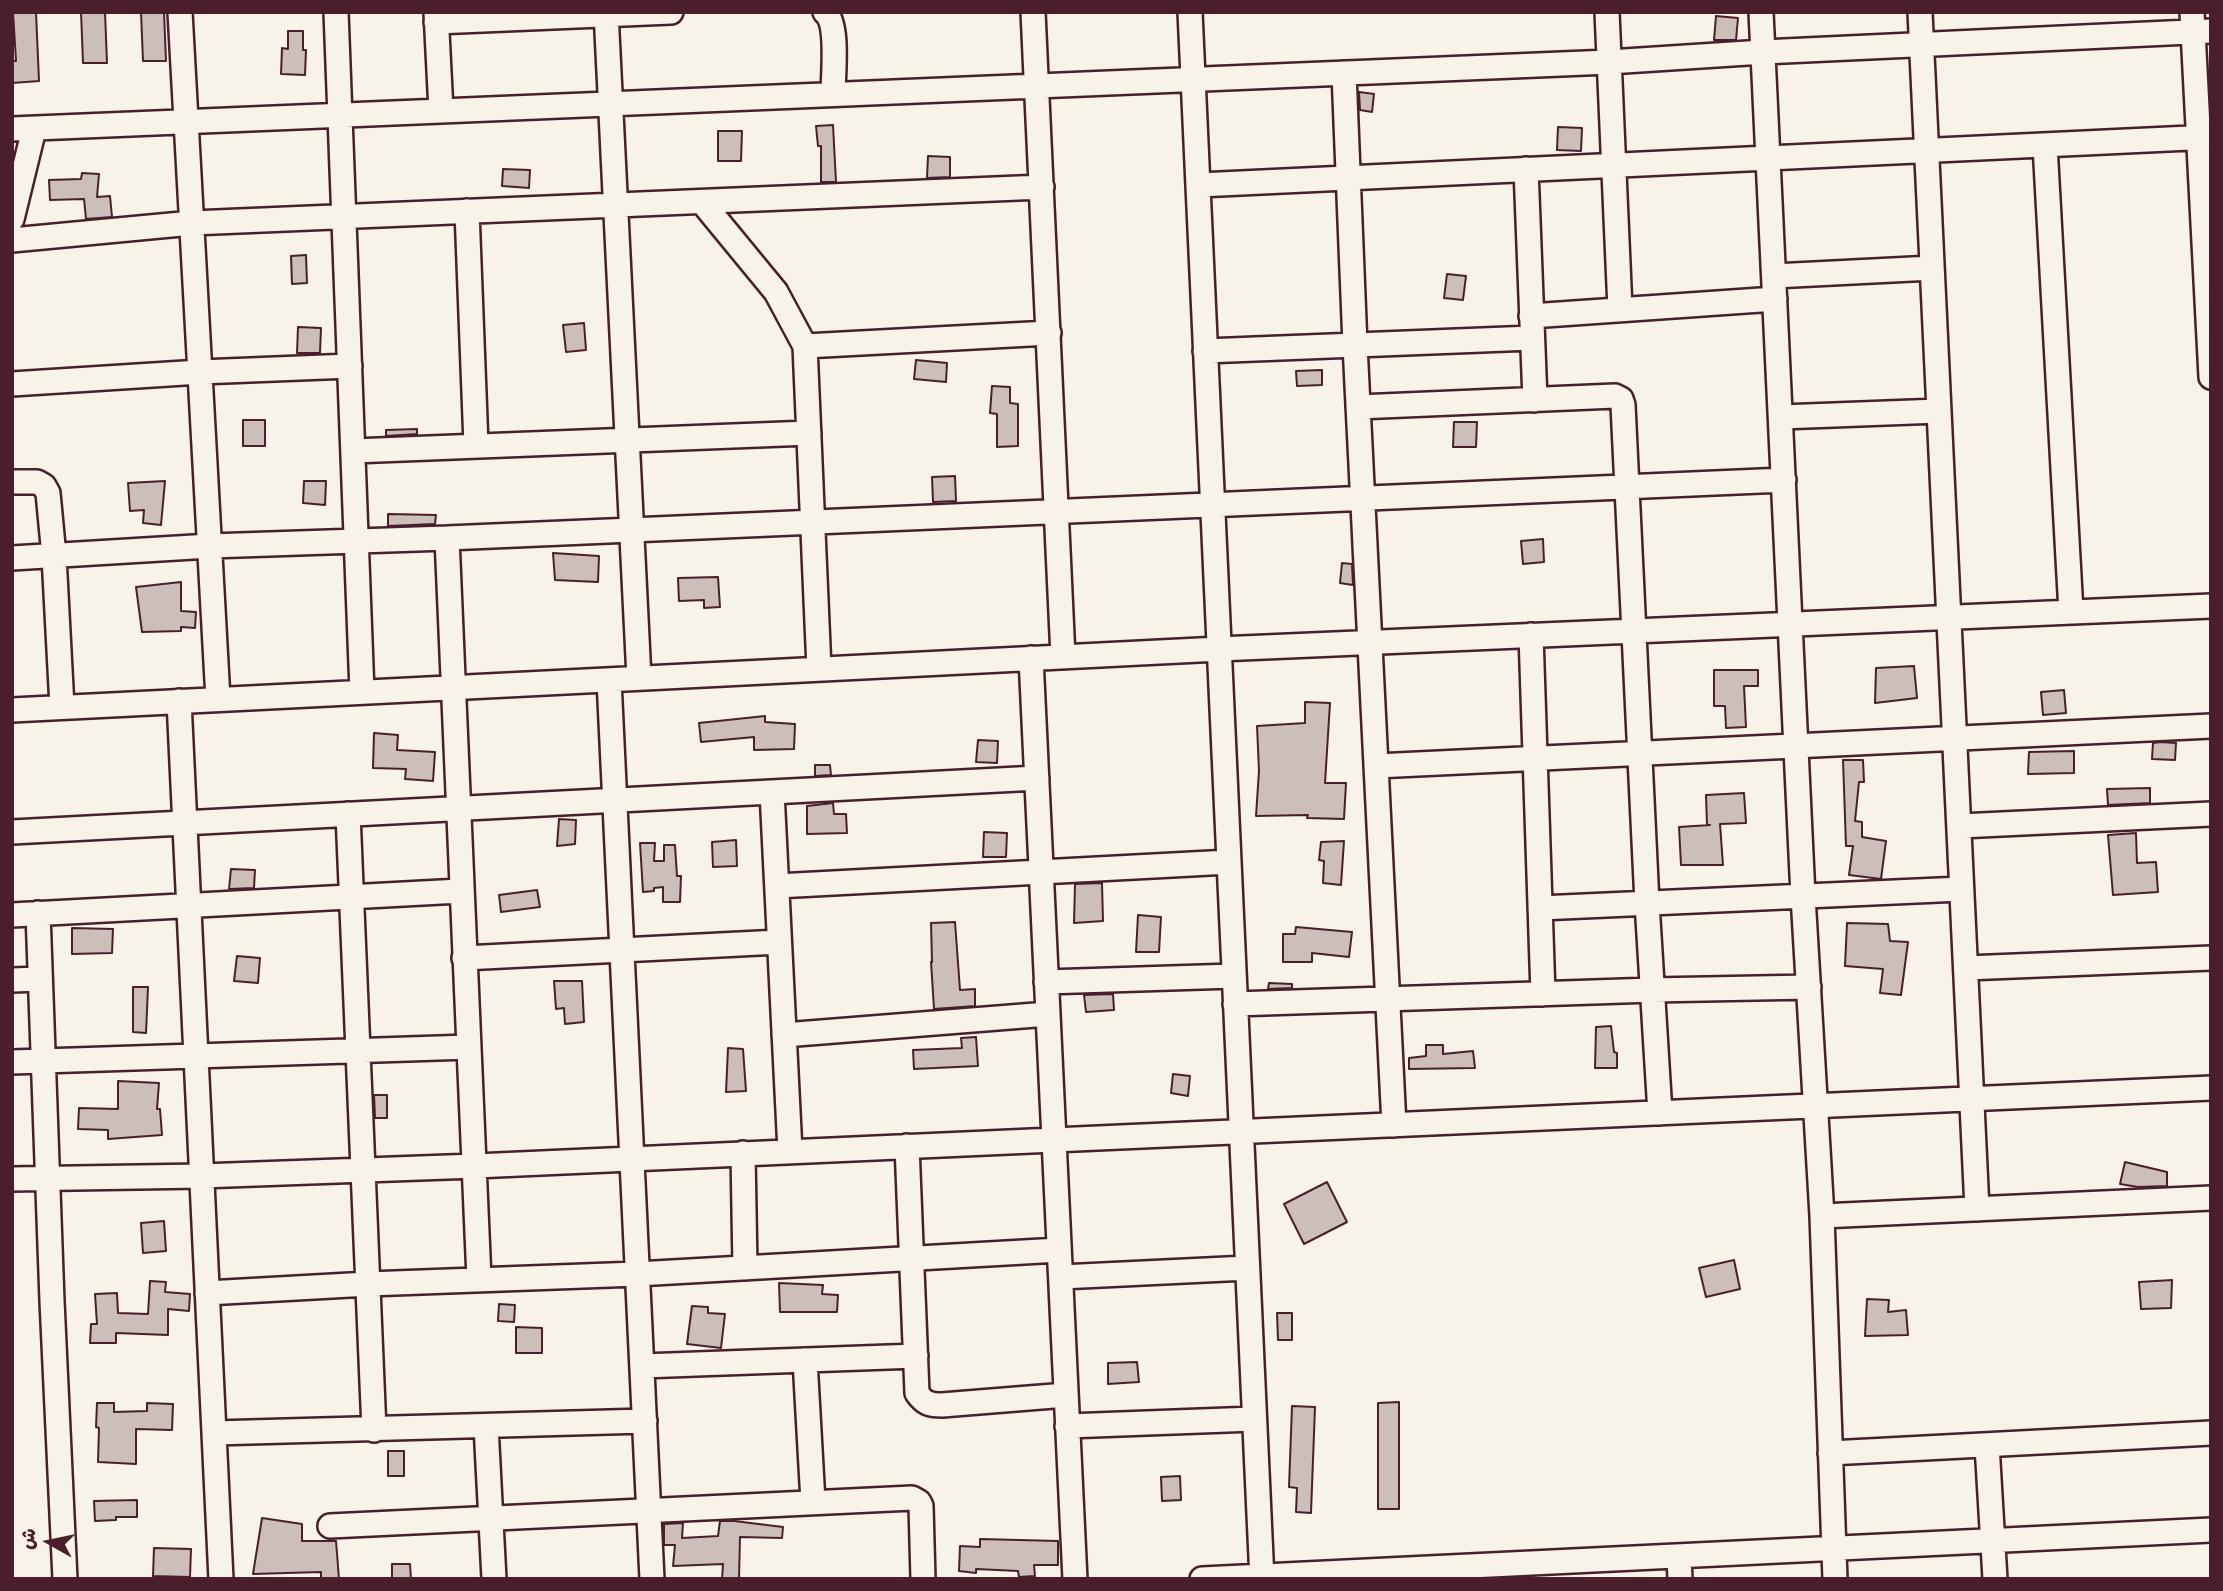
<!DOCTYPE html>
<html>
<head>
<meta charset="utf-8">
<style>
	body { margin:0 }
	#map { position:relative; width:2223px; height:1591px; overflow:hidden; background:#f7f3e8; font-family:Itim,"Playpen Sans Arabic",sans-serif }
	canvas { display:block }
	.frame { position:absolute; inset:0; border:14px solid #4a1f2b; pointer-events:none }
	.north { position:absolute; left:14px; top:1507px; width:70px; height:70px; -webkit-text-stroke:5px #f7f3e8; paint-order:stroke; rotate:279deg; font-size:19px; font-weight:700; line-height:28px; text-align:center; color:#4a1f2b }
	.north::after { content:''; display:block; margin:auto; width:24px; height:32px; background:#4a1f2b; clip-path:polygon(50% 0,100% 100%,50% 72%,0 100%) }
</style>
</head>
<body>
<div id="map">
<canvas width="2223" height="1591"></canvas>
<div class="frame"></div>
<div class="north">ش</div>
</div>
<script>
const ctx = document.querySelector('canvas').getContext('2d');
ctx.lineJoin = 'round';
function paint(path, color) {
  ctx.fillStyle = color;
  ctx.fill(path, 'evenodd');
}
function stroke(path, color, width, dash) {
  ctx.strokeStyle = color;
  ctx.lineWidth = width;
  ctx.lineCap = dash ? 'butt' : 'round';
  ctx.setLineDash(dash || []);
  ctx.stroke(path);
}
const building = new Path2D(`
	M13,12H36L39,81L12,83V61H16Z
	M81,12H105L107,63H83Z
	M141,12H164L166,61H143Z
	M1716,16L1738,18L1736,40H1714Z
	M288,31H303V50H306L305,75L281,74L282,48L288,49Z
	M1359,92L1374,94L1372,112L1360,110Z
	M833,125L836,182H821V146H818L816,126Z
	M1558,127L1582,128L1581,151L1557,150Z
	M718,131H742L741,161H718Z
	M928,156L950,157V177L927,178Z
	M503,169L530,170L529,188L502,186Z
	M82,173L99,174L97,197L110,196L112,217L86,219L84,199L50,200L49,180L81,179Z
	M306,255L307,283L292,284L291,256Z
	M1447,274L1466,276L1463,300L1444,298Z
	M584,323L586,350L566,352L563,325Z
	M298,327L321,328L320,353H297Z
	M916,360L947,363L946,382L914,379Z
	M1322,370V385L1297,386L1296,371Z
	M992,386L1010,387V403L1018,404V446L997,447V414L990,413Z
	M243,420H265V446H243Z
	M1454,422H1477L1476,447H1453Z
	M417,429V434L386,436V430Z
	M955,476L956,501L933,502L932,477Z
	M165,481L161,525L143,523L144,510L130,511L128,483Z
	M304,481H326L325,505L303,503Z
	M388,514L436,515L435,524L388,526Z
	M1543,539L1544,562L1523,564L1521,541Z
	M553,553L599,556L598,582L555,580Z
	M1342,563L1352,564L1353,585L1340,583Z
	M718,577L720,607L704,608V600L679,601L678,578Z
	M181,582V611L196,612L195,628L181,627V631L142,632L136,587Z
	M1914,666L1917,698L1875,703L1876,668Z
	M1714,670H1758V686H1744L1746,727L1726,728L1725,706H1714Z
	M2064,690L2066,713L2043,715L2041,692Z
	M1305,702L1330,703L1325,783H1346L1344,819L1307,818L1308,815L1256,816L1259,771L1257,726L1305,723Z
	M765,716V722L795,724L794,749L754,750V737L701,742L699,723Z
	M374,733L398,735L397,750L435,752L433,781L405,779L406,769L373,768Z
	M978,740L998,741L997,763L976,762Z
	M2160,742L2176,743L2175,760L2152,759L2153,743Z
	M2074,751V773L2028,774L2029,752Z
	M1843,760H1863L1864,782H1859L1855,821L1862,822V837L1886,841L1881,879L1849,875L1853,846H1846Z
	M815,765H830L831,775L815,776Z
	M2150,788V803L2108,805L2107,789Z
	M1744,793L1746,823L1720,824L1723,865H1681L1679,827L1710,825H1707L1706,795Z
	M833,803L834,814H846L847,833L807,834V806Z
	M559,819L576,820L575,844L557,846Z
	M984,832L1007,833L1006,857H983Z
	M2136,833L2137,863L2156,862L2158,892L2113,895L2108,835Z
	M736,840L737,866L713,867L712,842Z
	M1344,841L1341,885L1323,883L1324,861L1319,860L1321,842Z
	M640,843H655L654,861H664V845H675L677,876H681L680,902H663V887L654,888V891L643,892Z
	M231,869L255,870L254,888L229,889Z
	M1102,883L1103,921L1074,923L1075,884Z
	M537,890L540,907L501,912L499,895Z
	M1138,915L1161,917L1159,952H1136Z
	M955,922L960,990L975,989V1006L934,1009L931,962H932L931,923Z
	M1847,923L1888,924L1890,941L1908,942L1901,995L1880,993L1883,969L1845,966Z
	M1296,927L1352,932L1349,957L1312,953V962H1283V934H1295Z
	M72,928L113,929L112,953L72,954Z
	M237,956L260,958L258,983L234,981Z
	M554,981H582L584,1022L565,1024L564,1008L556,1009Z
	M1269,983L1292,984V988L1268,989Z
	M133,987H148L146,1033L133,1032Z
	M1113,994L1114,1010L1086,1012L1084,995Z
	M1611,1026L1614,1052L1617,1053V1068H1595L1596,1027Z
	M976,1037L978,1066L914,1069L913,1050L962,1048L961,1038Z
	M1426,1045H1443V1054L1473,1051L1475,1068L1409,1069V1058L1426,1056Z
	M728,1048L743,1049L746,1091L726,1092Z
	M1173,1074L1190,1076L1188,1096L1171,1093Z
	M118,1081L159,1083L157,1109H160L162,1135L108,1139V1130L78,1129L79,1108L118,1109Z
	M374,1095H387V1118H375Z
	M2125,1162L2167,1172V1186L2138,1187L2120,1184Z
	M1327,1182L1347,1222L1304,1244L1284,1204Z
	M164,1221L166,1251L143,1253L141,1223Z
	M1734,1260L1740,1289L1706,1297L1699,1268Z
	M2172,1280L2171,1308L2141,1309L2139,1282Z
	M150,1281L166,1282L165,1292L190,1294L189,1311L168,1309V1335L116,1333V1343H90L91,1324H97L95,1294L117,1293L118,1313L148,1314Z
	M779,1283L823,1285L822,1294L838,1295L837,1312H780Z
	M1867,1299L1889,1300L1888,1312L1906,1310L1908,1335L1865,1336Z
	M499,1304L515,1305L514,1322L498,1321Z
	M692,1306L708,1307V1313L725,1314L721,1348L687,1344Z
	M1277,1313H1292V1340H1278Z
	M516,1327L542,1328V1353H516Z
	M1137,1362L1139,1382L1108,1384V1363Z
	M1399,1402V1509H1378V1403Z
	M97,1403H114V1412L147,1411V1403L173,1404L172,1430L136,1429V1464L98,1462L99,1428L96,1427Z
	M1292,1406L1315,1407L1311,1513L1296,1512L1297,1488L1289,1487Z
	M388,1451H404V1476H388Z
	M1180,1476L1181,1500L1162,1501L1161,1477Z
	M137,1500V1517H116V1520L95,1521L94,1501Z
	M262,1518L302,1524V1541H336L339,1579H321V1572L253,1574Z
	M720,1521H734L783,1527L782,1538L740,1537L739,1579H722L723,1564L673,1566L675,1545H664V1524L683,1523L682,1538L718,1536Z
	M980,1539L1058,1541V1565H1034L1035,1576L1019,1577L1018,1571L976,1569V1573L959,1571L960,1546L980,1547Z
	M154,1548L191,1549L190,1577L153,1576Z
	M392,1564H410L411,1579H392Z`);
const street = new Path2D(`
	M180,12L218,699
	M336,12L362,692
	M436,12L441,111
	M606,12L639,678
	M825,12C839,24 833,75 833,94
	M1033,12L1063,657
	M1190,12L1262,1579
	M1607,12L1620,309
	M1761,12L1803,896L1822,1216L1835,1579
	M1920,12L1977,1209
	M2192,12L2211,377
	M436,22L671,12
	M1344,73L1355,345L1394,1125
	M12,129L1609,62L1763,52L2211,31
	M2045,145L2071,612
	M1526,169L1535,400
	M1199,185L2211,137
	M702,202L776,292L805,346L819,669
	M467,211L476,445
	M12,219L34,129
	M12,240L192,223L1042,187
	M1774,276L1932,268
	M1531,316L1775,299
	M805,346L1049,333
	M1205,351L1532,338
	M12,384L200,372L350,366
	M1358,407L1615,396L1621,399L1623,405L1647,903L1660,1113
	M1781,417L1939,411
	M353,451L809,433
	M12,482H37L44,486L48,493L54,556L62,707
	M447,538L479,1279
	M12,558L210,546L447,538L1784,480
	M1531,635L1543,994
	M1031,658L1075,1579
	M609,680L652,1579
	M179,701L221,1579
	M12,710L1219,649L2211,606
	M1376,766L2211,726
	M772,792L790,1151
	M348,814L374,1430
	M1960,826L2211,814
	M12,832L1037,778
	M777,886L1229,862
	M1540,908L1961,889
	M38,913L52,1301L65,1579
	M12,915L460,891
	M464,958L779,942
	M1966,968L2211,958
	M12,980L40,979
	M1046,982L1233,976
	M1235,1004L1653,990L1809,987
	M784,1035L1048,1014
	M12,1062L469,1047
	M907,1146L917,1393C924,1403 929,1405 942,1405L1066,1395
	M743,1153L745,1268
	M12,1179L201,1176L475,1166L2211,1088
	M1822,1216L2211,1198
	M1061,1277L1247,1268
	M207,1293L368,1284L637,1274L1059,1250
	M805,1360L813,1502
	M642,1366L916,1356
	M486,1426L494,1579
	M1067,1426L1254,1419
	M214,1433L645,1421
	M1987,1445L1995,1579
	M1830,1453L2211,1433
	M330,1526L912,1498L919,1502L921,1506L923,1579
	M1679,1556L1680,1579
	M1202,1579L2211,1530`);
paint(building, '#ccbfb9');
stroke(building, '#4a1f2b', 2);
stroke(street, '#4a1f2b', 28);
stroke(street, '#f7f3e8', 23);
</script>
</body>
</html>
